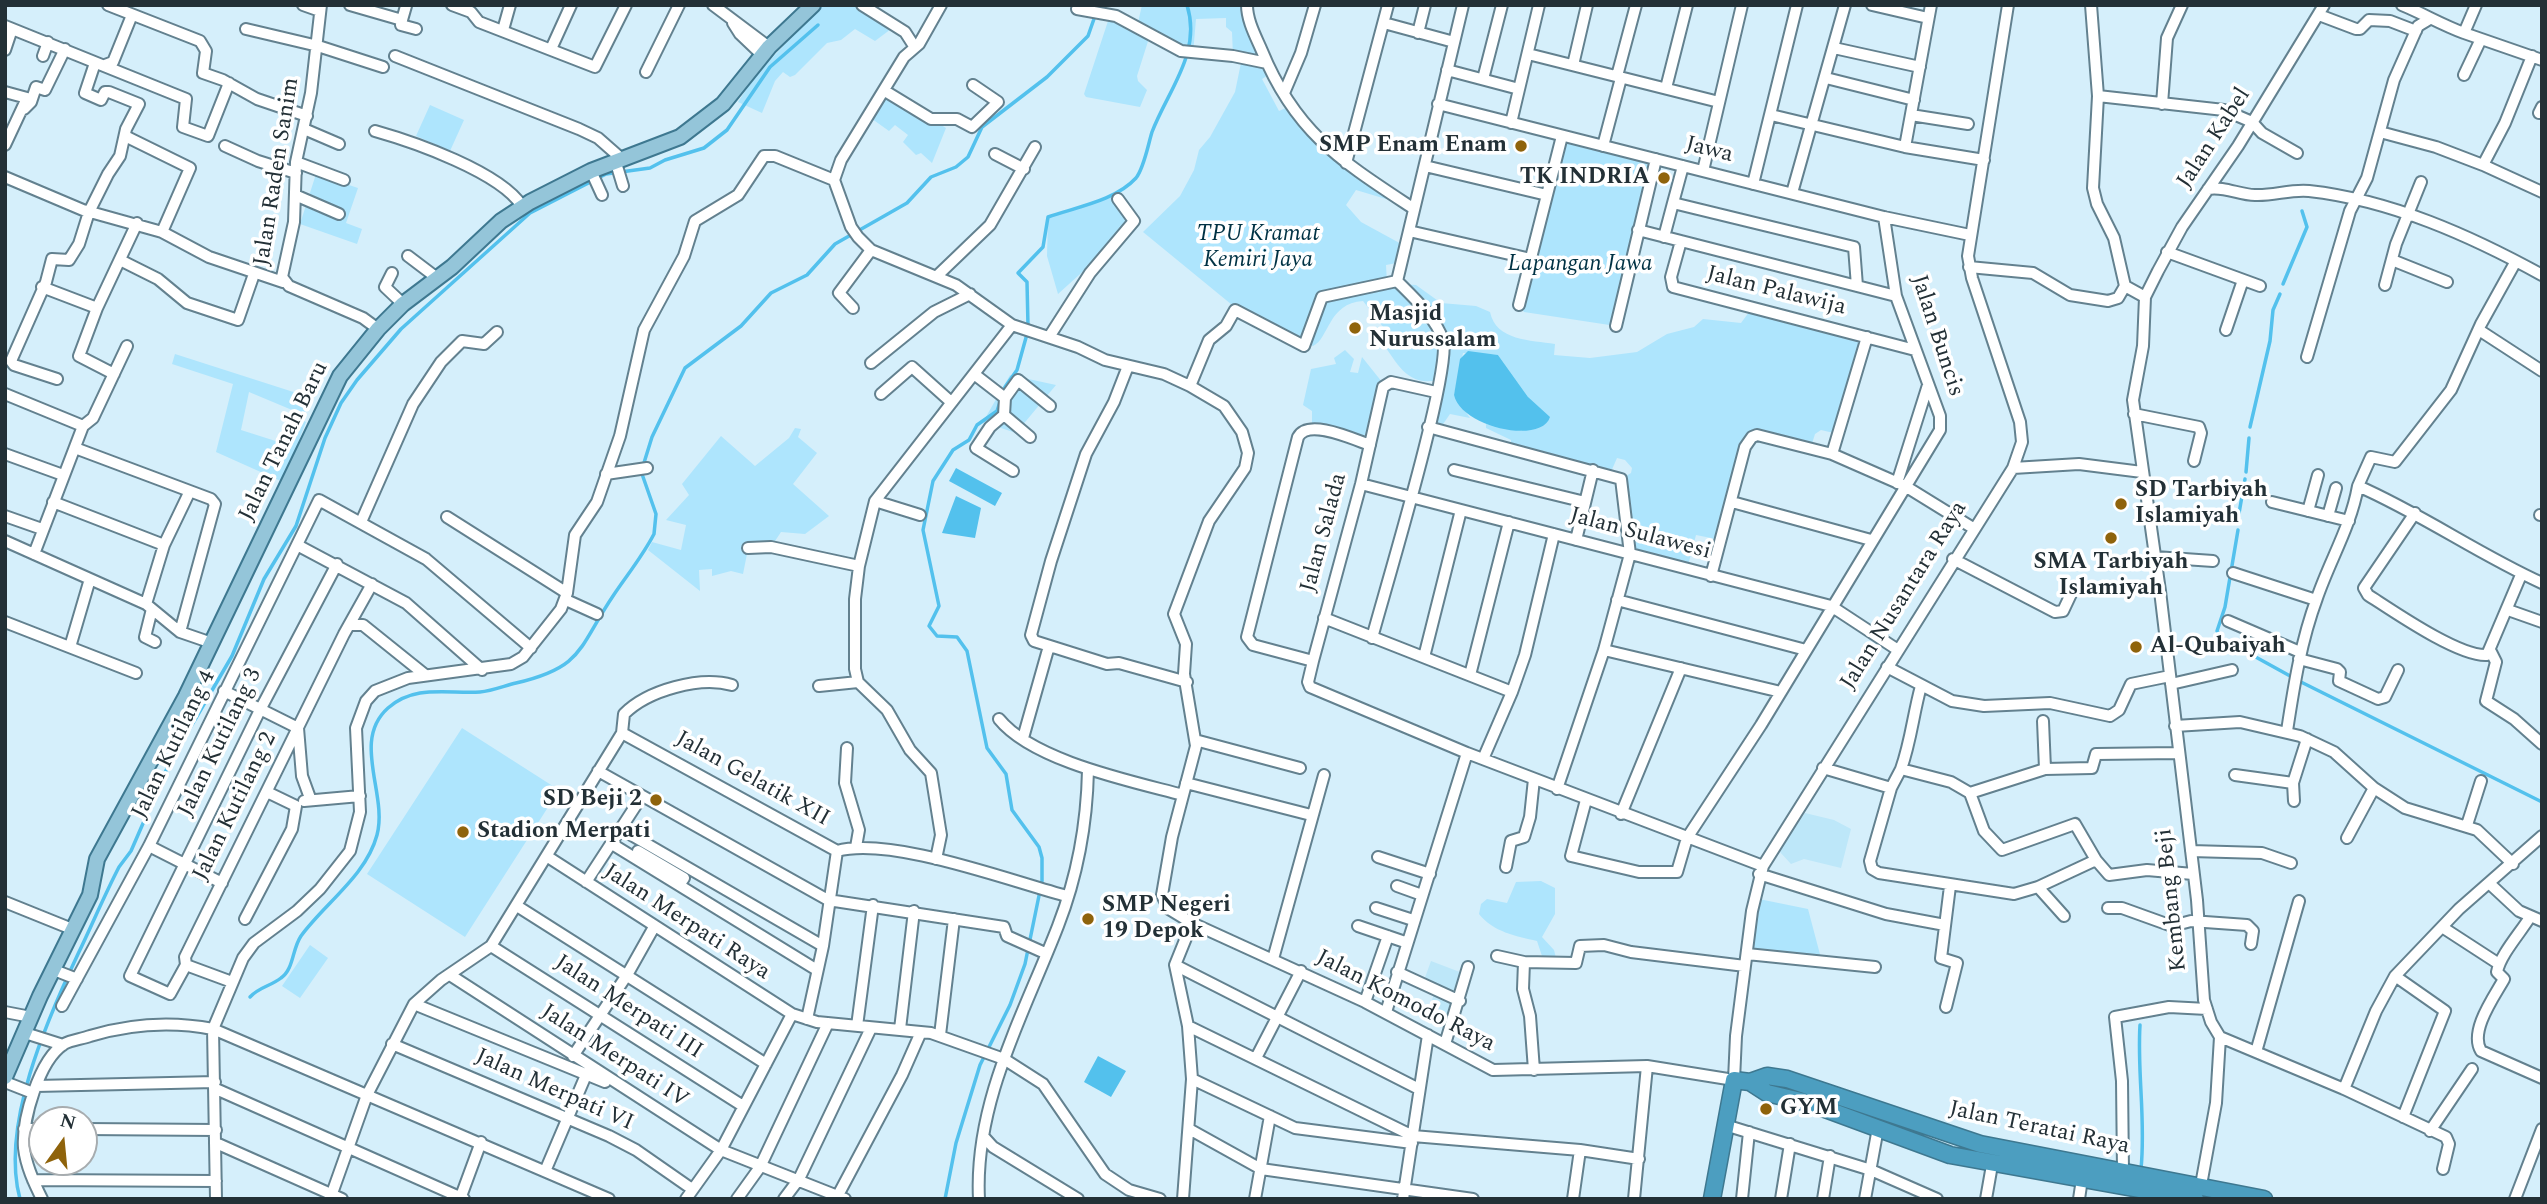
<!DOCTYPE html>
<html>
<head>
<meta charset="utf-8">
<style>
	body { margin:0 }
	#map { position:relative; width:2547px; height:1204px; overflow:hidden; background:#d5effb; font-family:Spectral,serif }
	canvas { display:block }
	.frame { position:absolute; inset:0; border:7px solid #233036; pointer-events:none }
	.north { position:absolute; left:28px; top:1106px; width:70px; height:70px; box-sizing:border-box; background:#fff; border:2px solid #a7acaf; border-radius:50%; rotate:15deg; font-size:19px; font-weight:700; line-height:28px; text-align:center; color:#233036 }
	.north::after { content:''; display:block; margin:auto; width:24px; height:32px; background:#8f630b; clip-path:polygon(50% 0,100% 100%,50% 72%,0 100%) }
</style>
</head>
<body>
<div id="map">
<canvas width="2547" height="1204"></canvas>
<div class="frame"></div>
<div class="north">N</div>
</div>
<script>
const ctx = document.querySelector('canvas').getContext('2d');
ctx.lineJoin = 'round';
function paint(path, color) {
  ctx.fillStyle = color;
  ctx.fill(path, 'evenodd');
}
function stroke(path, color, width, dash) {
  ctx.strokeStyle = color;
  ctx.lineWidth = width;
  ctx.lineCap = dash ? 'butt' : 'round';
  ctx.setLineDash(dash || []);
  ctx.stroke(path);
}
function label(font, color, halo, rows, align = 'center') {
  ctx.font = font + ' Spectral,serif';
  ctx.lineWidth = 7;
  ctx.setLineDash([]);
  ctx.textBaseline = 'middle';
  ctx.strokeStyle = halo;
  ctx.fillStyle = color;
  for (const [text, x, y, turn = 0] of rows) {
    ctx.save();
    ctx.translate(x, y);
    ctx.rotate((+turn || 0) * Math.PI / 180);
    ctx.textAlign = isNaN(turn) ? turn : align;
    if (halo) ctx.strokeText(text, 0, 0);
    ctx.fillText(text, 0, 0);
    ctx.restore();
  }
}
const built = new Path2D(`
	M1805,813L1834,820L1851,829L1841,868L1804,859L1791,864L1779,851Z
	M1431,961L1465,974L1453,1021L1427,1013L1436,989L1423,983Z`);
const green = new Path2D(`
	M822,5H862L895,26L875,41L855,29L841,40L827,43L795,75L790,77L783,72L775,81L762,113L738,102C761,65 793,38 822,5Z
	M1142,5H1247L1270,74L1262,79L1279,111L1288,107L1389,194L1386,199L1356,190L1346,205L1361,222L1405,246L1402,262L1386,265L1387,283L1416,285L1441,303L1476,306L1490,312C1496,341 1531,340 1555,344L1554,355L1590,358L1637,352L1667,334L1694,327L1703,319L1741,323L1752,308L1867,337L1838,434L1821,430L1815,434L1810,450L1752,437L1721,540L1696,535L1687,569L1630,554L1621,479L1631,473L1632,468L1625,460L1617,458L1610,474L1511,449V440L1486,428V424L1522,431L1528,397L1498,355L1463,353L1454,395L1470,418L1450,414L1439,430L1428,427L1438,380C1405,387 1397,361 1380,340L1387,332L1363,301C1328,303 1329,339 1313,346L1237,309L1143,232L1180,196L1194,170L1199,150L1210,137L1235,92L1242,58L1233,56L1232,32L1226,27V18L1196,19L1193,54L1150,35L1137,76L1138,81L1147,90L1140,107L1086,97L1084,94L1110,15L1137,27Z
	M885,91L946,128L932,163L921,153L916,155L903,142L908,135L895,125L889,131L868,116Z
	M430,105L464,120L450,151L416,136Z
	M1562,136L1656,159L1616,326L1524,312L1519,305Z
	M316,174L358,188L346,223L362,229L357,244L300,224Z
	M1110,196L1131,228L1058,294L1047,256L1048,217Z
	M1345,350L1354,359L1350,372L1358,373L1362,357L1382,382L1374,427L1362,438L1312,427V411L1303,405L1311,369L1336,364L1334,358Z
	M175,354L309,397L304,415L249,392L241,430L285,444L297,418L306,422L283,482L216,452L233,384L172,364Z
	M1010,375L1056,385L1016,433L983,422Z
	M795,428L801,429L798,437L817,453L793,484L829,516L805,534L781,532L771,547L748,549L743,574L731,571L712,576V569L699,570L700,591L648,550L652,542L681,550L686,525L666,520L689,495L682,484L721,436L755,466L789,438Z
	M462,728L559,790L465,937L367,874Z
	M1541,881L1555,888V914L1542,937L1554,950L1556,958L1543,959L1537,941C1516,936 1493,932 1479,914L1481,904L1487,899L1507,903L1516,882Z
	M1754,898L1808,909L1822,962L1747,954Z
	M310,945L328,958L300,998L282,986Z`);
const water = new Path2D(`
	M1468,351L1498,355L1528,397L1550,417C1541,445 1461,427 1454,395L1460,359Z
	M956,468L1002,493L995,506L949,481Z
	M956,496L981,508L975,538L942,533Z
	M1098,1056L1126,1071L1111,1097L1084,1082Z`);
const stream = new Path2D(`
	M2283,284L2307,227L2302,211
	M1028,326L1027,282L1018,273L1043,247L1048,217C1076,207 1115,201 1136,178C1144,168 1148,145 1152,132C1168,90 1202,53 1187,5
	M2250,427L2270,341L2273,310L2280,294
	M2246,472L2249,438
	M2238,519L2245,479
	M2238,530L2225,607L2217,631L2223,639L2301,682L2542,802
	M250,997C259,987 271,986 281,978C294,969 292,949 301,936C325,903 366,876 377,835C388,794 351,741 388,708C415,684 448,694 480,692C492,691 504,686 516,683C584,667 578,648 613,596C627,575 642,557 654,534L656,514L642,474L643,466L652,437L685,368L741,326L771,293L807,275L835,244L907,203L931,177L956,167L968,157L982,127L1047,77L1088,36L1095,16
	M2140,1025C2137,1073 2146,1120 2141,1169
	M20,1199C0,1126 47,1020 78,954C92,925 104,896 119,867L131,851L168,766L232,656L264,579L296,526L325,438L341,403L357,380L401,329L530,213L606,174L650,168L665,160L704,148L727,130L770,67L818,25
	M945,1199L956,1143L980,1065L1010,1005L1025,964L1042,881V858L1039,847L1012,810L1006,774L987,748L967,651L957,637L937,636L929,626L939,606L923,530L933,481L953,450L969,440L977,425L997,411L1005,387L1017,370L1027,334`);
const minor = new Path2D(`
	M108,5L200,41L206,51L203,73L223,80L257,99L307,116
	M303,5L320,11
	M321,5L311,93L296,162L294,222L282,277L289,286L363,318L378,329
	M350,5L402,20L406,6
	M452,5L471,12L479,22L595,67L626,5
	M713,5L769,47
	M862,5L905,32L914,46
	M941,5L919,44L904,57L841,160L834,180L851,227L858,237L871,250L956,285L1012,325L1078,347L1105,360L1164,374L1190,386L1224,406L1242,432L1248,453L1245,468L1209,521L1174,614L1186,644L1184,674L1196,746L1172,837L1162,895L1169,909L1192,923L1365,1002L1493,1070L1647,1066L1734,1080L1736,1036L1752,911L1763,866L2013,468L2022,442L2020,422L1972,278L1968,256L2008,5
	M1247,5C1247,21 1256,37 1262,51C1296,134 1343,162 1414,209
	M1872,5L1928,18
	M2091,5L2098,96L2093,188L2097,204L2114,238L2125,286L2145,297
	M2324,5L2238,146L2182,227L2158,271L2145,297L2143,346L2133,400L2160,591L2197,900L2204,1000L2211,1022L2220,1037L2344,1089L2446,1137L2449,1144L2443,1169
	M2402,5C2424,14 2442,25 2464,33L2476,5
	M1077,9L1116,16L1181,51L1233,56L1267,63
	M2319,15L2356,29H2360L2369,20L2390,21L2416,31
	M402,20L401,25L416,29
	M733,23L740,34L762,55
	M1384,23L1454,42
	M5,26L186,99L183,127L208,136L229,83
	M246,29L318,46L383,67
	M503,30L510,5
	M1418,33L1425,5
	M2464,33L2542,60
	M1834,48L1920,67
	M551,49L571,5
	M5,50L12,29
	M1528,54L1719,102
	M43,56L48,42
	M395,56L579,129L598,138L623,160
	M2532,56L2505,123L2483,165L2542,192
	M105,65L113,62L132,15
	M1573,65L1587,5
	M1447,70L1519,89
	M646,72L679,5
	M2464,75L2481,39
	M1617,76L1636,5
	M1826,78L1914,100
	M1483,79L1502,5
	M1666,88L1687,5
	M885,91L931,119H957L972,127L998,102L973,85
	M5,92L27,98L5,145
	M1284,93L1301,53L1315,5
	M2098,96L2224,110L2252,122L2262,133L2297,153
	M1438,104L1884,217L1970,235
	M2162,104L2167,38L2182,5
	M24,109L31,102L36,87L45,90L65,49
	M2539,113L2542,107
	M1771,115L1905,147L1984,160
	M1911,115L1968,124
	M1511,123L1539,5
	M304,129L339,144
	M375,131C414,142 500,172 522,206
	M2380,132L2436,147L2483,165
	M125,136L190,168L162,232
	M225,146L258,161L296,173
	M1603,146L1621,78
	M1905,147L1931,5
	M995,154L1024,169
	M296,162L344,180
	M616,163L623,186
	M1346,163L1388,5
	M1425,166L1547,195
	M1683,166L1673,203L1854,247L1857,286
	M591,171L602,195
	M1703,171L1742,5
	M5,177L83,210L162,232L209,257L283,282
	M1753,184L1797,5
	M2208,189C2225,186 2239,195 2255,195C2273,196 2291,189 2309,191C2391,200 2471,236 2542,275
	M1792,193L1845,5
	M295,195L339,214
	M1638,230L1896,296
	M1409,231L1531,259
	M1664,237L1673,203
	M1681,241L1671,277L1673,287L1915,350
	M2167,252L2260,286
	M408,256L437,278
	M2392,260L2447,282
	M122,261L158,279L187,303L238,320L254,274
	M2516,261L2481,324L2451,390L2395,462L2371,457L2358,486C2422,514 2478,554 2542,583
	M1969,267L2033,273L2070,295L2108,301L2118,298L2125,286
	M392,273L385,287L403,304
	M938,275L990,225L1035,147
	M1397,281L1463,5
	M2385,285L2396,244L2421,182
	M42,287L97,308L137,223
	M1519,305L1562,136
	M97,308L79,356L114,374
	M853,308L839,293L871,250
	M1616,326L1656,159
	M2226,330L2243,280
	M2479,330L2542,371
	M1049,337L1090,273L1134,221L1118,199
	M2307,357L2350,211L2367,178L2394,80L2418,26L2428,20
	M871,363L934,312L970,294
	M1128,366L1114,402L1086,454L1051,561L1031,635L1034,641L1107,664L1119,663L1187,682
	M974,374L1005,398L1004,415L1030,437
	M57,379L14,365L11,361L46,282L52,259L69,260L79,244L89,212L108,174L120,156L126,129L139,104L109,92H105L101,100L85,93L95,63
	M1190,386L1209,340L1226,326L1235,310L1304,346L1322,297L1397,281
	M1436,392L1391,382L1383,387L1361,484L1313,661L1308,682L1310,687L1467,753L1763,866
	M5,394L83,426
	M881,394L912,367L951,402
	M1005,398L1018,380L1050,406
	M2134,414L2199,427L2201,433L2194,461
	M1004,415L990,427L976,448L1013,471
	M1428,427L1621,479L1630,554L1604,650L1557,789
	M75,448L211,499L215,504L180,632
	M5,454L63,475
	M1832,454L1867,337
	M2013,468L2079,464L2142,472
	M1454,470L1585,502
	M606,474L647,468
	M1897,483L1928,385
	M1361,484L1831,606L1898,650
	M875,501L920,515
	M53,502L164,545
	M1732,502L1871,540
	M2272,502L2349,521
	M2308,511L2318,475
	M2415,513L2364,588L2368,595C2393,611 2459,657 2487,655L2521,575
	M2540,515H2542
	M5,516L42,529
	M2328,516L2336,488
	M447,517L567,593
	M361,522L413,404L441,362L462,341L484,344L497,332
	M1576,540L1593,470
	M5,541L146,604L180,632L212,643
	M299,546L406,603L482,670
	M748,548L771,547L859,566
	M34,554L83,426L93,418L127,346
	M2155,557L2213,561
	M1953,559L2055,612L2063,611L2071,594
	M2233,573L2316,600
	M1711,576L1745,447L1752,437L1757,435L1832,454L1905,486L1973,528
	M566,600L597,614
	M1617,600L1806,650
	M146,604L164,545L189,493
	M152,609L145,637L155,642
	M2508,610L2542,622
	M1324,618L1512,692
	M2228,621L2300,652
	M5,622L136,673
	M350,625H363L424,674
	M1372,638C1384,593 1452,369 1443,340C1436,318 1413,297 1397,281
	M70,647L90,579
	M1604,650L1781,692
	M2491,652L2496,662L2486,701L2514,719L2542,744
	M1424,657L1461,510
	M2299,659L2337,669L2340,672L2339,681L2378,699L2385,697L2398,670
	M1313,661L1253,645L1247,637L1298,437C1308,418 1353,439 1370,445
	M1887,667L1952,701L1984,706L2050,703L2110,716L2119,710L2131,684L2170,676
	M1470,675L1509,522
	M2171,684L2232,670
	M819,686L858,682
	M224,691L298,728L302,776L310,798
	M999,719C1033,761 1131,781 1183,795
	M2043,721L2045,769
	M2175,726L2240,722L2300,736L2334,752L2374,788L2405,808L2477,830L2513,864
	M2287,731C2294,685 2301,641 2317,598C2330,560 2351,526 2358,486
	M622,733L837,851C891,836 1010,881 1067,896
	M1023,738L1049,646
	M1195,740L1300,768
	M847,748L845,783L859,830L856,847
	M1483,759L1512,692L1525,655L1554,534
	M1823,768L1891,788L1870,861L1872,869L1879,873L2014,894L2038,887L2096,860L2109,875L2147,870L2193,874
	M1901,769C1911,741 1913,715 1921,686
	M598,771L828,900L1004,927L1007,936L1045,953
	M2235,775L2293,783L2307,739
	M1186,783L1311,815
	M2293,783L2294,801
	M1891,788L1901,769L1951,782L1970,793L1984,831L2002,850L2075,824L2096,860
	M267,792L296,806
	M1970,793L2045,769L2092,768L2096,754L2178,753
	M1586,800L1571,856L1639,872H1677L1687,838L1761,725L1940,430V416L1896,296L1884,217
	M304,801L360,796
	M1621,814L1681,668
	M2467,825L2481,781
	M621,829L823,946
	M2347,838L2374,788
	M612,844L817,970
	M149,846L222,883
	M638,851L684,878L679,885
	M2191,851L2262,853L2291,863
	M548,857L792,1014L817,1022L931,1033L1004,1059L1043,1084L1105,1174L1129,1190L1160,1199
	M1378,857L1430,874
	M936,859L941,835L931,773L910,750L887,710L858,682L855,669V599L859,566L875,501L1012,325
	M1506,867L1511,841L1524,837L1530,817L1534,779
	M1759,874L1886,914L1945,925
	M586,882L642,796
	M2490,884L2519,911L2542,921
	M1397,886L1422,895
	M2038,887L2064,916
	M5,902L72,929
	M517,906L766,1064
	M1376,908L1413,920
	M2108,908H2122L2172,926L2191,921L2247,925L2253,931L2251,944
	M2530,917C2521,932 2500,955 2497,972L2504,979C2494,997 2469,1031 2481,1051L2542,1078
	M245,919L292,829L296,806
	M1358,926L1405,942
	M2442,927L2499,964
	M491,946L743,1106
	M1747,954L1875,967
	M1497,956L1524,962
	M1273,959L1324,775
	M186,965L170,994L130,976L260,710L337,564
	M1175,965L1419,1089
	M54,970L77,979
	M1397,972L1460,1001
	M450,975L721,1150L845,1199
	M2395,976L2445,1011L2403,1117
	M232,982L186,965L185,957L344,634L372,584
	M1365,1002L1388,936
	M414,1004L605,1082
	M62,1006L149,846L319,500L426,559L531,648
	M1946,1007L1957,963L1941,958L1950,886
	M5,1012L31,1017
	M1386,1012L1467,753
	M807,1019L823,946L837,851
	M857,1026L873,905
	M1188,1026L1413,1136L1580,1150L1639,1159
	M900,1029L914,911
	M25,1033L63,1045
	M940,1035L954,919
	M392,1044L609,1136L636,1150L692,1189
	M1445,1044L1468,967
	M2256,1052L2299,901
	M573,1056L627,975L654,927
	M1256,1058L1301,971
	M1534,1070L1530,1016L1523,989L1524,962L1576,963L1580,946L1604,945L1631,952L1745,966
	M1192,1079L1295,1128L1412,1143
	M5,1082L33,1093
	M36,1086L215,1082
	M216,1089L464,1199
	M2344,1089L2376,1011L2395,976L2459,909L2542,836
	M1725,1125L1871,1170L1937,1199
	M24,1129H42
	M84,1129L216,1130
	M1189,1129L1261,1169L1473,1199
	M2430,1131L2472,1069
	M983,1136L993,1147L1078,1199
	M216,1143L342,1199
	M546,1169L586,1075
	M2123,1171L2122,1081L2115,1017L2169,1007L2207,1009
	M33,1180L216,1181
	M2201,1185L2216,1103L2220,1037
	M42,1199C34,1183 26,1166 24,1148C22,1120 39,1060 64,1044C71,1040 82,1039 90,1036C130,1024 171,1021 213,1029L609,1199
	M216,1199L213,1029L243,958L254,943L297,911L320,889L350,851L360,812L356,728L366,701L375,691L408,678L511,664L523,657L561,609L567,593L575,535L597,502L620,436L644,330L684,256L695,221L738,195L764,156H775L834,180
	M330,1199L367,1095L414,1004L441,980L491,946L622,733L624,714C648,690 700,676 732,685
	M460,1199L481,1142
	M686,1199L721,1150L792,1014
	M737,1199L760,1167L828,1023
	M784,1199L799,1179L871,1028
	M836,1199L902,1075L921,1032
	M979,1199C974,1102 1024,1014 1058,926C1077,877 1087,822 1088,770
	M1183,1199L1192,1079L1188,1026L1175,965L1192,923
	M1255,1199L1270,1116
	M1403,1199L1428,1035
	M1573,1199L1580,1150
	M1634,1199L1647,1066
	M1742,1199L1749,1132
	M1781,1199L1790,1144
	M1823,1199L1830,1156
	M1865,1199L1878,1128
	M1986,1199L1992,1165
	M2079,1199L2082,1179
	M2515,1199L2542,1129`);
const major = new Path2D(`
	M5,1077L40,996L90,895L97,859L186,696L340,376L378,329L403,304L452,267L501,221L530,202L591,171L680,137L723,104L769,47L813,5`);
const highway = new Path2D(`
	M1750,1082L1767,1076L1787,1079L1980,1144L2264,1199
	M1712,1199L1734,1080L1750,1082L1767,1093L1809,1103L1950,1155L2195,1199`);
const markers = [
	[1521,146,7,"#8f630b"],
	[1664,178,7,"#8f630b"],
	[1355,328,7,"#8f630b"],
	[2121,504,7,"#8f630b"],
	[2111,538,7,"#8f630b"],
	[2136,647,7,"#8f630b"],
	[656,800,7,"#8f630b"],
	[463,832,7,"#8f630b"],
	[1088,919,7,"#8f630b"],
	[1766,1109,7,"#8f630b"]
];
const streetNames = [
	["Jalan Kabel",2215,139,-57],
	["Jawa",1709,151,14],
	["Jalan Raden Sanim",278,172,-81],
	["Jalan Palawija",1776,292,14],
	["Jalan Buncis",1936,336,72],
	["Jalan Tanah Baru",285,442,-64],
	["Jalan Salada",1325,533,-75],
	["Jalan Sulawesi",1640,535,15],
	["Jalan Nusantara Raya",1905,596,-58],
	["Jalan Kutilang 3",221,743,-64],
	["Jalan Kutilang 4",175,745,-64],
	["Jalan Gelatik XII",752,780,29],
	["Jalan Kutilang 2",236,807,-64],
	["Kembang Beji",2173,900,-96],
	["Jalan Merpati Raya",686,923,33],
	["Jalan Komodo Raya",1405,1002,27],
	["Jalan Merpati III",628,1008,33],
	["Jalan Merpati IV",614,1057,33],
	["Jalan Merpati VI",554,1091,24],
	["Jalan Teratai Raya",2039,1129,12]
];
const poiNames = [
	["SMP Enam Enam",1507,146,"right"],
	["TK INDRIA",1650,178,"right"],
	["Masjid",1369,315],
	["Nurussalam",1369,341],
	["SD Tarbiyah",2135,491],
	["Islamiyah",2135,517],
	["SMA Tarbiyah",2111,563,"center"],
	["Islamiyah",2111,589,"center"],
	["Al-Qubaiyah",2150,647],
	["SD Beji 2",642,800,"right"],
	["Stadion Merpati",477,832],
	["SMP Negeri",1102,906],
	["19 Depok",1102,932],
	["GYM",1780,1109]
];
const parkNames = [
	["TPU Kramat",1258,235],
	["Kemiri Jaya",1258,261],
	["Lapangan Jawa",1580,265]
];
paint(built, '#bde7f9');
paint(green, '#aee5fd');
paint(water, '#53c1ed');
stroke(stream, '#53c1ed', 3.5);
stroke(minor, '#63818f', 14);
stroke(major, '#3e7890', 18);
stroke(highway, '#3e7890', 19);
stroke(minor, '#fff', 10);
stroke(major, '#94c5d9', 14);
stroke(highway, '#4c9ec0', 16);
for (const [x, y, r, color] of markers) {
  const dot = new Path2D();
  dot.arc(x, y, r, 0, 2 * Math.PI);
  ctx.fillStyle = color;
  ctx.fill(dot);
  stroke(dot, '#fff', 2.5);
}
label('23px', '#233036', '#fff', streetNames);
label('bold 23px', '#233036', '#fff', poiNames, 'left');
label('italic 23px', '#003244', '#fff', parkNames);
</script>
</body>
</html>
